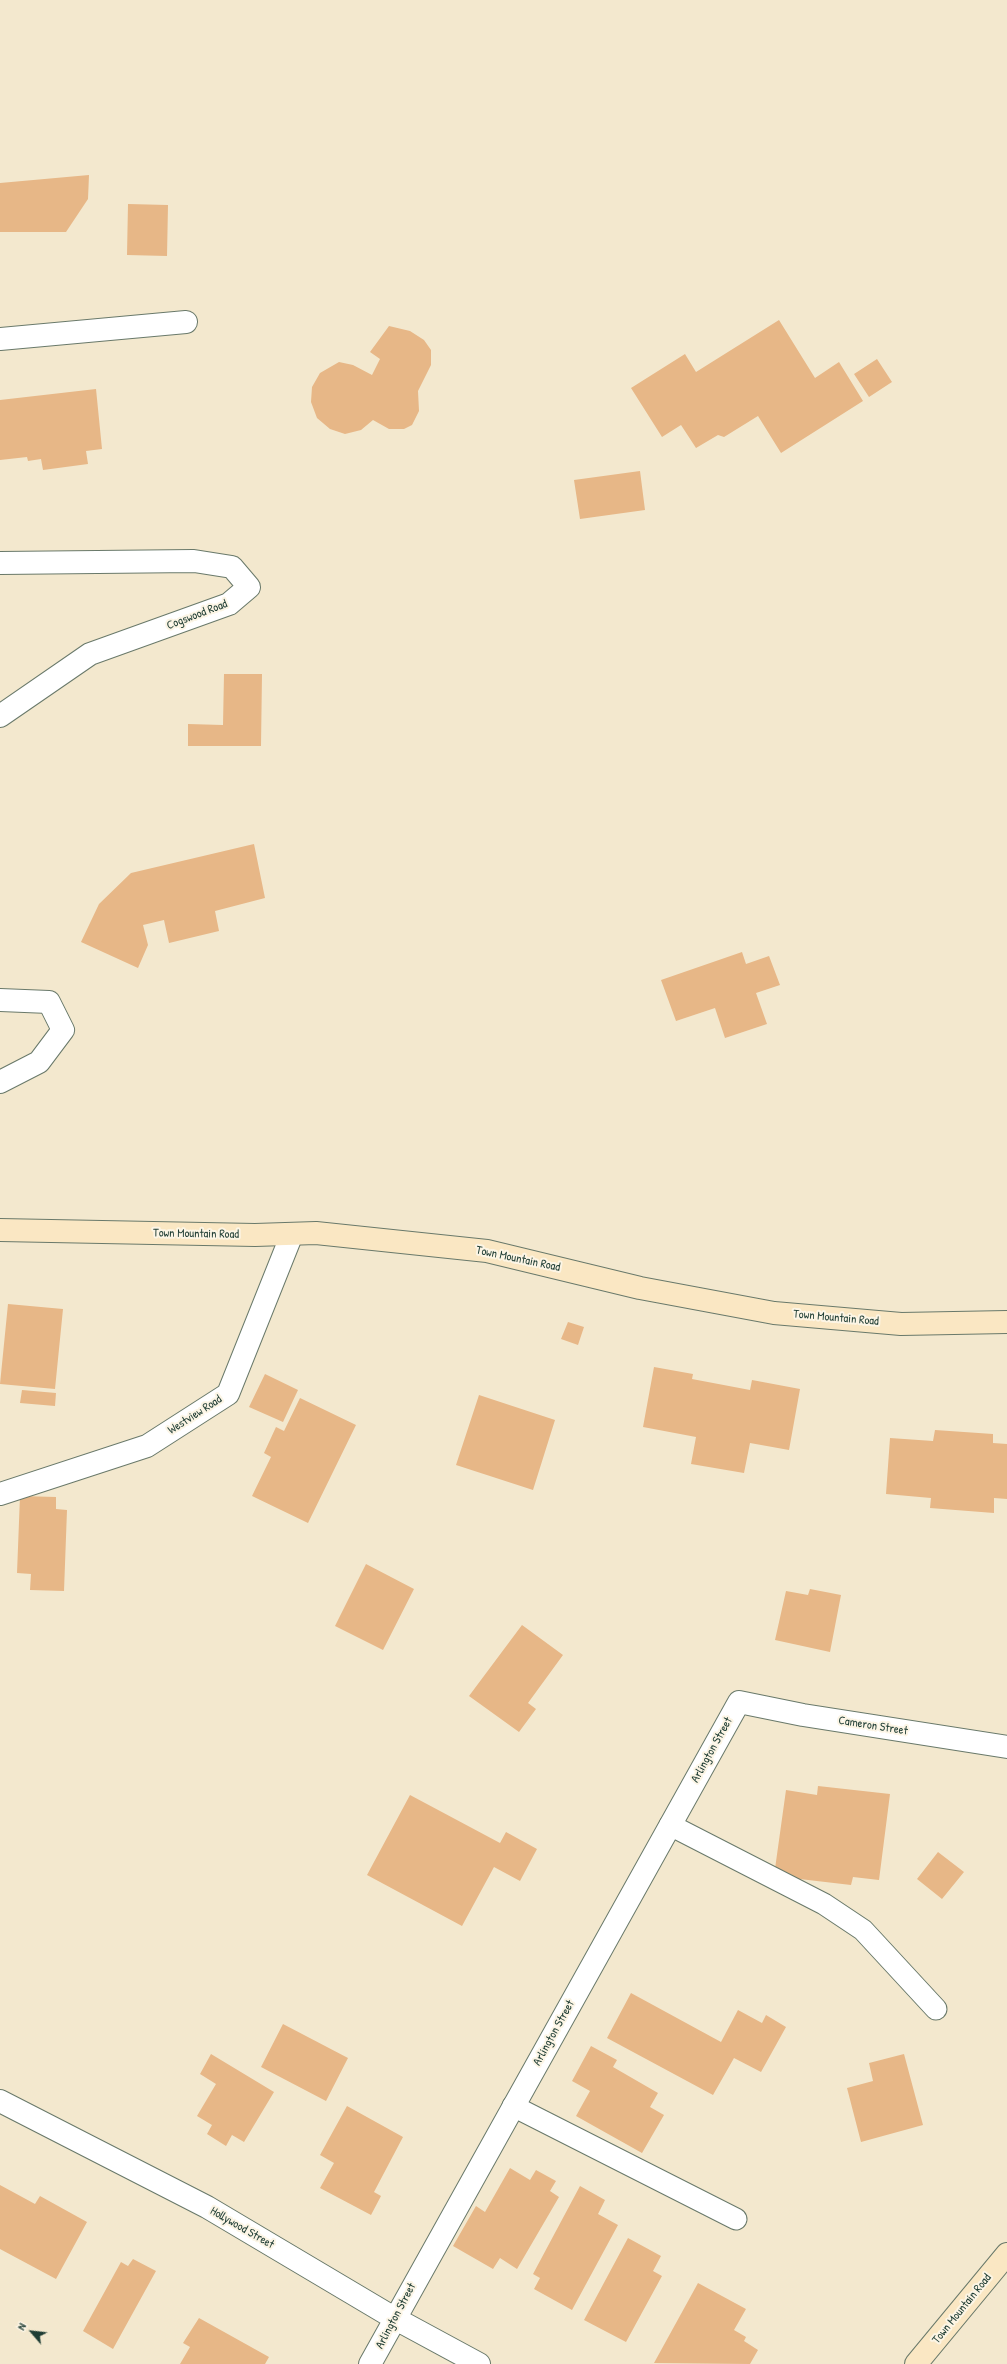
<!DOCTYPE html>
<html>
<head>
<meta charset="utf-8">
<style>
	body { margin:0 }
	#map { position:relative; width:1007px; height:2364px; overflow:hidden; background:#f3e8ce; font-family:"Patrick Hand",sans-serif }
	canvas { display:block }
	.north { position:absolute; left:12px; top:2312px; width:40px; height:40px; -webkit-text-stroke:3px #fcf5e5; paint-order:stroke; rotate:298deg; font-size:11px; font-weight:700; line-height:16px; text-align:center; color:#1f3d34 }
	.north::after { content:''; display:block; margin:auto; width:14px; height:18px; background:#1f3d34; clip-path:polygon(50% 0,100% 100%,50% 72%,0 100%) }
</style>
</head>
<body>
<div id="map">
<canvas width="1007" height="2364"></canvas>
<div class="north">N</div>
</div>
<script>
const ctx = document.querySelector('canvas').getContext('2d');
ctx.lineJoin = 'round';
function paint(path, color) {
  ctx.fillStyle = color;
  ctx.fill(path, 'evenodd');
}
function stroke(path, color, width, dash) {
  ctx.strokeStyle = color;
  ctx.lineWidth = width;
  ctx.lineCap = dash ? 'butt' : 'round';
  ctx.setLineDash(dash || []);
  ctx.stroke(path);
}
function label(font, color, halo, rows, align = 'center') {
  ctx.font = font + ' "Patrick Hand",sans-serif';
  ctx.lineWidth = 4;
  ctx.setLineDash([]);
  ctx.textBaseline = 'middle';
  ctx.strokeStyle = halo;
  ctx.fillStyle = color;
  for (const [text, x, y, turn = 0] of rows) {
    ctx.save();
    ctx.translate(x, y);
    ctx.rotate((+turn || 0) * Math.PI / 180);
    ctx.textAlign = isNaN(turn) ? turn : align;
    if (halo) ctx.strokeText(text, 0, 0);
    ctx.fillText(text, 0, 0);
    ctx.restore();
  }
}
const building = new Path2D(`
	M89,175L88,199L66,232H0V183Z
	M128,204L168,205L167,256L127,255Z
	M779,320L815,378L839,362L863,401L781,453L758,416L724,437L718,435L696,448L681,425L662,437L631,388L685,354L696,372Z
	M389,326L410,331L424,340L431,350V365L418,391L419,411L412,425L404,429H389L373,420L361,430L345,434L330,429L317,418L311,402L312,387L320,373L339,362L353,365L372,375L380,359L370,352Z
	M877,359L892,382L869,397L854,374Z
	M96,389L102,449L86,451L88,464L43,470L41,459L28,461L27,457L0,460V400Z
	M640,471L645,510L580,519L574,480Z
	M224,674H262L261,746H188V724L223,725Z
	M254,844L265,898L215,911L219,931L169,943L164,920L143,925L148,945L138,968L81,942L99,904L131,873Z
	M742,952L746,964L769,956L780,985L756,993L767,1024L725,1038L715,1008L676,1021L661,980Z
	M8,1304L63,1309L55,1389L0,1384Z
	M568,1322L584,1327L578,1345L561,1339Z
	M654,1367L693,1374L692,1379L750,1390L752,1380L800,1389L789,1450L750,1443L744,1473L691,1464L696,1437L643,1427Z
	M265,1374L298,1390L283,1422L249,1407Z
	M22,1390L56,1393L55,1406L20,1403Z
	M479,1395L555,1420L533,1490L456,1465Z
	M300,1398L356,1425L308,1523L252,1496L271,1457L264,1453L276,1427L284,1431Z
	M935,1430L993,1434V1443L1007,1444V1499L994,1498V1513L930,1508L931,1498L886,1494L890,1438L933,1441Z
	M20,1496L56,1497V1509L67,1510L64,1591L30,1590L31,1574L17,1573Z
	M366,1564L414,1589L383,1650L335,1626Z
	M810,1589L841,1595L830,1652L775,1640L786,1591L808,1595Z
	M522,1625L563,1655L528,1703L536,1709L519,1732L469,1696Z
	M818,1786L890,1794L879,1880L853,1877L851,1885L774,1876L786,1790L817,1795Z
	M410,1795L500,1843L506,1832L537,1849L520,1881L494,1867L462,1926L367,1875Z
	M938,1852L964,1872L942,1899L917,1879Z
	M631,1993L721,2042L738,2010L762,2023L766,2015L786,2027L761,2072L734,2058L713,2095L607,2038Z
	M283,2024L348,2058L326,2101L261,2067Z
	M591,2046L617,2060L613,2067L658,2093L650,2107L664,2115L642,2153L576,2116L590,2091L572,2081Z
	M211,2054L274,2092L244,2142L232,2135L226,2146L207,2134L212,2125L197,2116L216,2084L200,2074Z
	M904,2054L923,2125L861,2142L847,2088L873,2081L869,2063Z
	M347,2106L403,2137L374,2192L381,2196L371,2215L320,2188L334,2163L320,2155Z
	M510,2168L530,2180L536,2170L556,2181L550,2191L559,2197L517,2269L500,2258L493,2269L453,2246L476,2206L485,2212Z
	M0,2185L35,2204L40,2196L87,2222L56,2279L0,2249Z
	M580,2186L605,2200L598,2214L618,2225L572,2310L534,2289L540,2278L533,2274Z
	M628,2238L661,2256L653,2271L662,2276L626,2342L584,2320Z
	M133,2259L156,2271L113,2349L83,2331L121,2262L128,2266Z
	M698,2283L746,2309L734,2330L746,2337L744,2341L758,2350L750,2364L654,2363Z
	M199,2318L269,2357L265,2364H180L190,2347L183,2343Z`);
const service = new Path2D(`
	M670,1825L824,1904L863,1930L936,2009
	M513,2106L736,2219`);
const minor = new Path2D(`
	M0,339L186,322
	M0,563L194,561L232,567L249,587L229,604L90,654L0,716
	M0,1000L49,1002L63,1030L39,1062L0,1082
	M0,1494L147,1446L228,1394L292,1234
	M0,2101L207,2207L394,2318L479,2364
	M370,2364L739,1702L803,1715L1007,1747`);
const secondary = new Path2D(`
	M0,1230L255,1235L316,1233L487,1251L640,1288L774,1313L901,1324L1007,1322
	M916,2364L1007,2254`);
const streetNames = [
	["Cogswood Road",197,615,-21],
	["Town Mountain Road",196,1234,1],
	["Town Mountain Road",518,1259,12],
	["Town Mountain Road",836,1318,5],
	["Westview Road",195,1415,-33],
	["Cameron Street",873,1726,9],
	["Arlington Street",712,1750,-61],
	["Arlington Street",554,2033,-61],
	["Hollywood Street",242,2228,30],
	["Town Mountain Road",962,2309,-51],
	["Arlington Street",396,2316,-62]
];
paint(building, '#e7b787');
stroke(service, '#69796a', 23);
stroke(minor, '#69796a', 24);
stroke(secondary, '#69796a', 24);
stroke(service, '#fff', 21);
stroke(minor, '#fff', 22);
stroke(secondary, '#fae7c3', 22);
label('12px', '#1f3d34', '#fcf5e5', streetNames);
</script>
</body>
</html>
